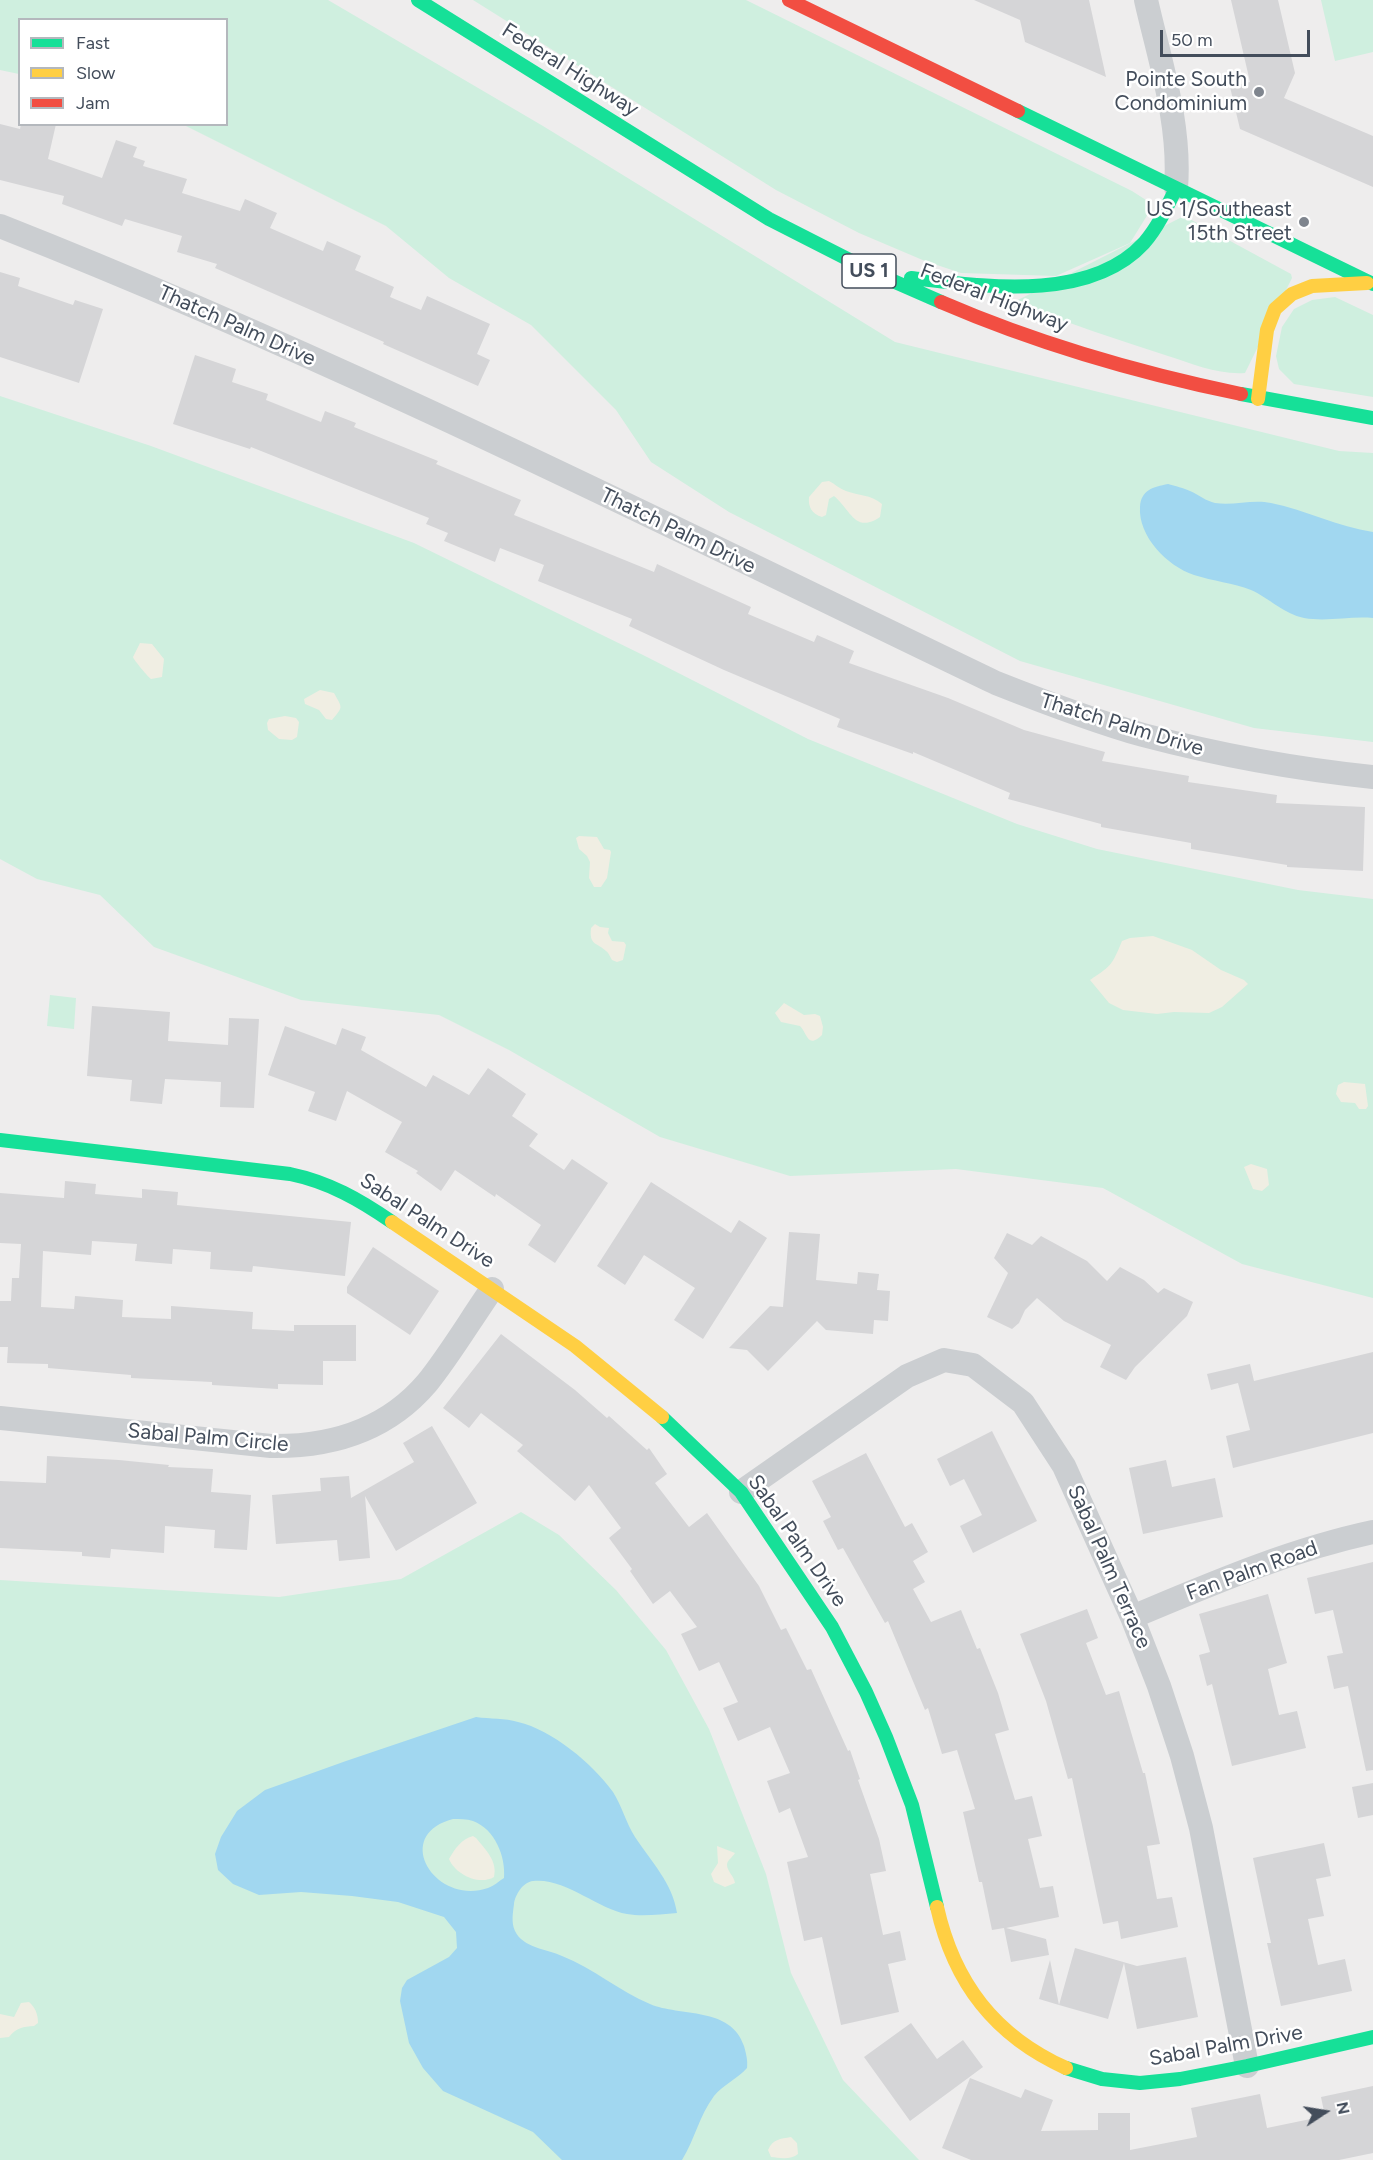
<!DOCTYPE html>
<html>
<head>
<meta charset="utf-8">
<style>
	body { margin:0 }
	#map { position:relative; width:1373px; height:2160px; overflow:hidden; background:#eeeded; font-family:Figtree,sans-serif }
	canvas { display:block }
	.legend { position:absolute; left:18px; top:18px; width:210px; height:108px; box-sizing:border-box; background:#fff; border:2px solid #b4b8bd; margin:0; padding:8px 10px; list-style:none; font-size:18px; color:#434d5b }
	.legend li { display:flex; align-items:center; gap:12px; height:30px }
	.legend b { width:30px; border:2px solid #b4b8bd }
	.north { position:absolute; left:1295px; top:2082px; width:60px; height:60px; -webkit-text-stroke:4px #fff; paint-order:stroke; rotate:78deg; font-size:16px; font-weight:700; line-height:24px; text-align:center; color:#434d5b }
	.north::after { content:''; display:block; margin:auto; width:21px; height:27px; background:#434d5b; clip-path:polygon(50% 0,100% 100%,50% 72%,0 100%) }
	.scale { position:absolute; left:1160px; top:30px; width:150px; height:27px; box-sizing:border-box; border:3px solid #434d5b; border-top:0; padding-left:8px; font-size:18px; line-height:21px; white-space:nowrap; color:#434d5b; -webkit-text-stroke:4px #fff; paint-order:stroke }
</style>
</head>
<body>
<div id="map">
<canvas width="1373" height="2160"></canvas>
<ul class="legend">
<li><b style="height:8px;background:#16e098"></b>Fast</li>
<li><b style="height:8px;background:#ffcf43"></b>Slow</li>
<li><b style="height:8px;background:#f24e42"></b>Jam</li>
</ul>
<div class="north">N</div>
<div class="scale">50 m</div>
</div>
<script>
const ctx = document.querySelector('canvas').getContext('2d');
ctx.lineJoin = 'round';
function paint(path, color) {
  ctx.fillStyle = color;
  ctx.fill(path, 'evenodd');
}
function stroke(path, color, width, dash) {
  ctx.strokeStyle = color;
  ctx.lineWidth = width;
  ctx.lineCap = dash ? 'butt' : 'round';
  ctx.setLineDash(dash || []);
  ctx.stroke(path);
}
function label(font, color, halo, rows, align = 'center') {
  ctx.font = font + ' Figtree,sans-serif';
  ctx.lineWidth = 5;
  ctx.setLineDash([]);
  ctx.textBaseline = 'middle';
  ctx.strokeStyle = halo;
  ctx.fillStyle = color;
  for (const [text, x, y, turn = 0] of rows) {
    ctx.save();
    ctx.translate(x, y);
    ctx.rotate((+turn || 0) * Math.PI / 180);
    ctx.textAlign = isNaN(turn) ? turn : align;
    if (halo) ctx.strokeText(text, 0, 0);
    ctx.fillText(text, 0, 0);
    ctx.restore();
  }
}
const green = new Path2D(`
	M0,0H328L543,126L895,342L1339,451L1373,453V742L1254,728L1020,661L729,512L651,462L616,410L531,325L449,278L386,226L184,125L226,124V20H20L19,74L0,70Z
	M473,0H746L1132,191L1146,200L1148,214L1130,243L1056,276L961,273L925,261L859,233L776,190Z
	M1321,0H1373V52L1335,61Z
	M1186,217L1291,274L1292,278L1245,373C1219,375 1193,364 1168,356C1118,340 1068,323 1019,304L1018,300L1180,218Z
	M1335,297L1373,315V397L1294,384L1279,369L1276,356L1282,327L1294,309L1312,300Z
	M0,396L151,446L414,543L645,656L808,739L1017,824L1097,849L1298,890L1373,899V1298L1242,1264L1103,1188L956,1169L790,1176L660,1137L509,1050L439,1015L301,1000L154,947L100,895L37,879L0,859Z
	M50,995L76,998L74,1029L47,1026Z
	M521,1512L559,1535L616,1590L666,1650L709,1729L766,1874L791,1973L843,2080L919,2160H0V1580L279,1597L401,1579Z`);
const sand = new Path2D(`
	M829,481C835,484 840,489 846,491C859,496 870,494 882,504L880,517C855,534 851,510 834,496L829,499L826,515L822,517C812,514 808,507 809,497L822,482Z
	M140,643L152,644L164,659L162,677L151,679C149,678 133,659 133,657Z
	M320,690L334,693C342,708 344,706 332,720L326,719L319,710L305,704L304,699Z
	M285,716L296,718L299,722L297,737L292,740L279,739L268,730L267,723L269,719Z
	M579,836L597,837L604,849L610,850L611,852L607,878L601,887H594L589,878L590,862L587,856L579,849L576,838Z
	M595,924L600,927L609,928L608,933L612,941L624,942L626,945L623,960L617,962L612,960C610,957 609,953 606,951C597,942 589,946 591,928Z
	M1153,936L1192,950L1221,970L1244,980L1248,984L1222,1007L1209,1013L1174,1012L1157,1014L1123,1010L1109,1003L1090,980C1112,965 1112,965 1122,941L1130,938Z
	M784,1003L804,1015L815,1014L820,1016L823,1027L822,1035C807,1049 808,1034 800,1026L781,1022L775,1013Z
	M1344,1082L1365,1084L1368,1106L1366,1109H1359L1355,1103L1341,1102L1336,1094L1338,1085Z
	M1251,1164L1267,1169L1269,1185L1262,1191L1253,1189L1244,1167Z
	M473,1836L476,1838C485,1849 498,1861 494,1877C479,1886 455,1874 449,1859C455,1849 461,1839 473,1836Z
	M717,1846L735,1853C733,1857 727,1860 727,1865C727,1871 734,1876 735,1883L725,1887L714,1882L711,1874L718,1863Z
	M29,2002C35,2007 38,2014 38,2023L34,2026C23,2027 17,2027 9,2037L0,2038V2014L14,2017L21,2003Z
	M791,2137L797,2143L798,2154C791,2160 780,2158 771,2157L768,2150C773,2139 780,2139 791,2137Z`);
const water = new Path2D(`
	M1168,484C1175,486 1184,488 1190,491C1199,495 1206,501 1215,503C1234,506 1252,499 1271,503C1306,510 1338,527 1373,532V618C1350,616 1327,622 1304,618C1284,614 1269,598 1251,590C1233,583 1213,581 1194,575C1167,566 1138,536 1140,507C1141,490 1153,487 1168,484Z
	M476,1717C490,1719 505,1718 518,1722C552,1730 592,1763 613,1792C622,1806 626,1823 635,1837C651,1861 673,1884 677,1913C661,1914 643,1917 627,1914C598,1909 564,1877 533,1881C523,1882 515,1895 514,1904C513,1912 511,1923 515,1931C523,1948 547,1949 562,1956C593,1968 619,1991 650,2004C680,2017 731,2006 744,2046C746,2053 748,2061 747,2068C737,2079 723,2085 714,2096C699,2116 695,2139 682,2160H562L533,2132L443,2091L423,2068L409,2043L400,2001L402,1988L407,1980L449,1957L457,1948L456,1932L444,1917L398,1902L352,1896L301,1892L259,1895L233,1884L218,1870L215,1854L221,1837L237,1811L265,1790L346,1761ZM453,1819C459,1819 467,1819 473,1821C495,1829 506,1857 504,1878C499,1881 494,1886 488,1888C435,1906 391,1835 453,1819Z`);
const building = new Path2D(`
	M974,0H1089L1106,77L1025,42L1020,20Z
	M1231,0H1278L1295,73L1284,98L1373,136V187L1240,129L1230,87L1250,82Z
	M0,124L20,129L21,124H56L48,159L102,178L116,140L137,147L133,157L145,161L143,166L187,179L182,193L240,211L245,199L277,213L270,228L323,251L327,241L361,256L355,270L394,287L390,297L421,310L427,296L490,324L477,354L490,360L478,386L383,344L384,342L215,268L217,264L177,252L182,236L125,219L122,226L62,204L64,196L0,180Z
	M0,272L20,278L18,286L73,305L75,300L103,309L79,383L0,357Z
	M195,355L236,369L232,382L268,394L266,400L321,422L325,411L356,423L354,427L438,461L436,464L521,500L514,515L654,572L657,564L751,607L748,614L814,642L817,635L854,651L849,663L948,698L1024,730L1105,752L1102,761L1189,776L1188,782L1277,795L1276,803L1365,807L1363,871L1287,867V865L1191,849V843L1101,827V824L1008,799L1010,793L913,752V754L837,727L840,719L724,670L629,626L632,619L538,581L544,565L500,548L495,562L444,541L448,533L426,524L429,518L251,447L250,449L173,424Z
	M92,1006L170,1012L168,1041L228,1045L229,1018L259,1019L254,1108L220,1107L221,1082L165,1079L162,1104L130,1101L132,1080L87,1076Z
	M285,1026L336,1045L342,1028L366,1037L361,1050L426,1087L433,1075L469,1095L488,1068L526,1094L512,1116L538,1134L529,1146L564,1170L572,1159L608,1183L555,1263L528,1245L541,1225L496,1194L495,1197L455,1170L441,1191L416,1173L418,1171L385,1152L402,1122L347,1091L336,1121L308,1111L315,1092L268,1075Z
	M65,1181L96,1184L95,1194L142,1198V1189L178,1192L177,1205L351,1222L345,1276L253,1266L252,1272L210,1269L211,1252L173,1249L172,1264L135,1261L137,1244L92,1241L91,1255L43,1251L41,1307L74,1309L75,1296L123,1300L122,1317L171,1319V1306L253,1312L252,1329L294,1331V1325H356V1361H323V1385L278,1384V1389L212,1385V1382L131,1378V1375L48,1368V1364L7,1363L8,1347H0V1301H11L12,1278H19L21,1244L0,1243V1193L64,1198Z
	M651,1182L731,1233L739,1220L767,1238L703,1339L674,1320L695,1288L644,1255L625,1285L597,1266Z
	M789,1232L820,1234L816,1280L857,1284L858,1272L879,1274L877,1290L890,1291L888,1321L874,1320L873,1334L826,1330L817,1321L768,1371L747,1350L729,1348L770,1306L783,1307Z
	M1007,1233L1032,1245L1041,1236L1087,1261L1107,1281L1120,1267L1144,1280L1158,1293L1164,1288L1193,1302L1187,1316L1135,1367L1126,1380L1100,1367L1111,1345L1064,1321L1037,1298L1025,1310L1019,1323L1012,1329L987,1317L1008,1273L994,1258Z
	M373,1247L439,1291L410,1335L347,1293V1287Z
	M501,1334L575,1390L607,1418L609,1416L647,1450L649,1448L667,1474L655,1483L689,1527L707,1513L759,1586L781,1630L786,1628L807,1670L811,1669L848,1751L850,1750L860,1779L858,1780L879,1839L886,1871L870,1874L883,1935L900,1931L906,1960L888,1964L899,2012L841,2025L822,1937L804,1941L787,1862L808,1857L790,1808L779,1813L767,1781L790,1773L770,1727L738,1741L723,1708L738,1702L719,1662L699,1671L681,1634L697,1627L670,1591L653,1604L630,1571L632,1569L609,1538L621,1528L589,1485L575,1501L517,1451L523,1445L481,1413L469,1428L443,1408Z
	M1373,1352V1433L1233,1468L1226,1436L1250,1430L1238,1383L1211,1390L1207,1374L1250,1364L1254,1381Z
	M432,1426L477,1503L396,1551L365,1496L370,1558L339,1561L337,1540L276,1544L272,1495L321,1491L320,1478L349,1476L351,1498L414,1462L403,1443Z
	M992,1431L1037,1521L973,1553L960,1526L982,1515L964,1479L950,1486L937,1459Z
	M866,1453L905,1527L912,1523L928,1552L913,1561L925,1582L913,1589L931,1622L961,1610L977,1649L980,1648L998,1693L1009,1730L995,1734L1015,1800L1032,1796L1042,1836L1028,1839L1040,1888L1053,1886L1059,1917L1006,1928L1046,1939L1049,1955L1011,1962L1004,1928L992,1930L982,1882H979L963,1812L975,1809L957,1750L942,1754L928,1708L925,1710L888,1621L885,1623L843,1548L838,1550L823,1521L831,1517L812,1481Z
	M47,1456L119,1460L169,1465L168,1467L213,1469L211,1492L251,1495L247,1550L214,1548L215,1530L165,1526L164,1553L111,1549L110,1558L82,1556V1552L0,1548V1481L46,1483Z
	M1166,1460L1172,1487L1215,1478L1223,1517L1143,1534L1129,1468Z
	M1373,1562V1770L1366,1771L1348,1686L1334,1689L1327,1656L1343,1653L1333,1610L1315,1614L1307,1578Z
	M1268,1594L1287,1663L1268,1669L1279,1715L1297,1711L1306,1748L1232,1766L1212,1684L1207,1686L1199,1655L1210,1652L1199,1614Z
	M1087,1609L1098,1638L1086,1643L1106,1695L1119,1691L1143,1773H1145L1160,1844L1147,1846L1157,1899L1172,1897L1178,1927L1121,1939L1118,1921L1103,1924L1072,1778L1068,1779L1046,1701L1020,1634Z
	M1373,1783V1815L1358,1818L1352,1787Z
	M1324,1843L1331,1876L1316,1879L1324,1916L1308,1919L1318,1965L1345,1959L1352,1991L1281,2006L1267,1943H1271L1253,1858Z
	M1075,1948L1137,1966L1186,1957L1198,2017L1137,2029L1124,1963L1108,2019L1059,2005Z
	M1050,1960L1059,2005L1039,1999Z
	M911,2023L937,2059L963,2040L983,2067L910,2121L864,2057Z
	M970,2078L1021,2098L1025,2089L1053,2100L1041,2131L1098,2130V2113H1130V2150L1197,2137L1191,2108L1260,2094L1267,2128L1325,2116L1321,2097L1373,2086V2153L1339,2160H971L942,2148Z`);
const street = new Path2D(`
	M1146,0C1160,62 1181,124 1176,188
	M0,226C340,360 667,525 996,683C1044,702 1093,721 1143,735C1219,755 1295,769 1373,777
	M0,1418L271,1446C331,1447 387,1430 427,1383C449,1356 471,1319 492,1289
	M741,1492L907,1376L944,1360L973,1365L1023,1403L1064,1466L1132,1617L1159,1686L1182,1756L1201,1828L1247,2066
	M1132,1617C1211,1584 1289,1550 1373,1532`);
const fast = new Path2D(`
	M418,0L769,219L877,274L941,302
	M1018,111L1373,284
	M911,278C982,286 1089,303 1144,243C1158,227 1167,207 1176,188
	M1241,394L1373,418
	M0,1140L290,1174C329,1182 360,1200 392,1222
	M662,1417L741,1492L832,1627L866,1692L886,1737L912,1805L937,1907
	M1066,2068L1102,2079L1140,2083L1180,2079L1247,2066L1373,2037`);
const slow = new Path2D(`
	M1258,399L1267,330L1275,309L1292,294L1312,286L1367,283
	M392,1222L575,1346L662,1417
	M937,1907C954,1983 995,2036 1066,2068`);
const jam = new Path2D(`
	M789,0L1018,111
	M941,302C1036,343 1139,373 1241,394`);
const markers = [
	[1259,92,6,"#7f858e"],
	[1304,222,6,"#7f858e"]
];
const shields = [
	[869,271,54]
];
const shieldNames = [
	["US 1",869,271]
];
const streetNames = [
	["Federal Highway",570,70,32],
	["Federal Highway",994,298,21],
	["Thatch Palm Drive",237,326,24],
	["Thatch Palm Drive",678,531,26],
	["Thatch Palm Drive",1122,725,17],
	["Sabal Palm Drive",427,1221,33],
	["Sabal Palm Circle",208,1438,5],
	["Sabal Palm Drive",797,1541,55],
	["Sabal Palm Terrace",1109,1567,66],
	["Fan Palm Road",1252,1571,-20],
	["Sabal Palm Drive",1226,2046,-10]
];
const poiNames = [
	["Pointe South",1247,80],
	["Condominium",1247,104],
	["US 1/Southeast",1292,210],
	["15th Street",1292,234]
];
paint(green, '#cfefdf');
paint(sand, '#f0eee3');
paint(water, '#a1d7f0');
paint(building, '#d5d5d7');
stroke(street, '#cbced1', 24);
stroke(fast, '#16e098', 14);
stroke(slow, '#ffcf43', 14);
stroke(jam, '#f24e42', 14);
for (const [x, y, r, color] of markers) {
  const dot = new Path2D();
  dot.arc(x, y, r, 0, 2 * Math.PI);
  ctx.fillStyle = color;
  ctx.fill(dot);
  stroke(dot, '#fff', 2);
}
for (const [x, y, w] of shields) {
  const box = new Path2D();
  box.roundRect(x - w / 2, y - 17, w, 34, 4.5);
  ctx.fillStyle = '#fff';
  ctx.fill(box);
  stroke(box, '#434d5b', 1.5);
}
label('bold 20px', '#434d5b', null, shieldNames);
label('21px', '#434d5b', '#fff', streetNames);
label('21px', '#434d5b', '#fff', poiNames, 'right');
</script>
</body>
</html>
